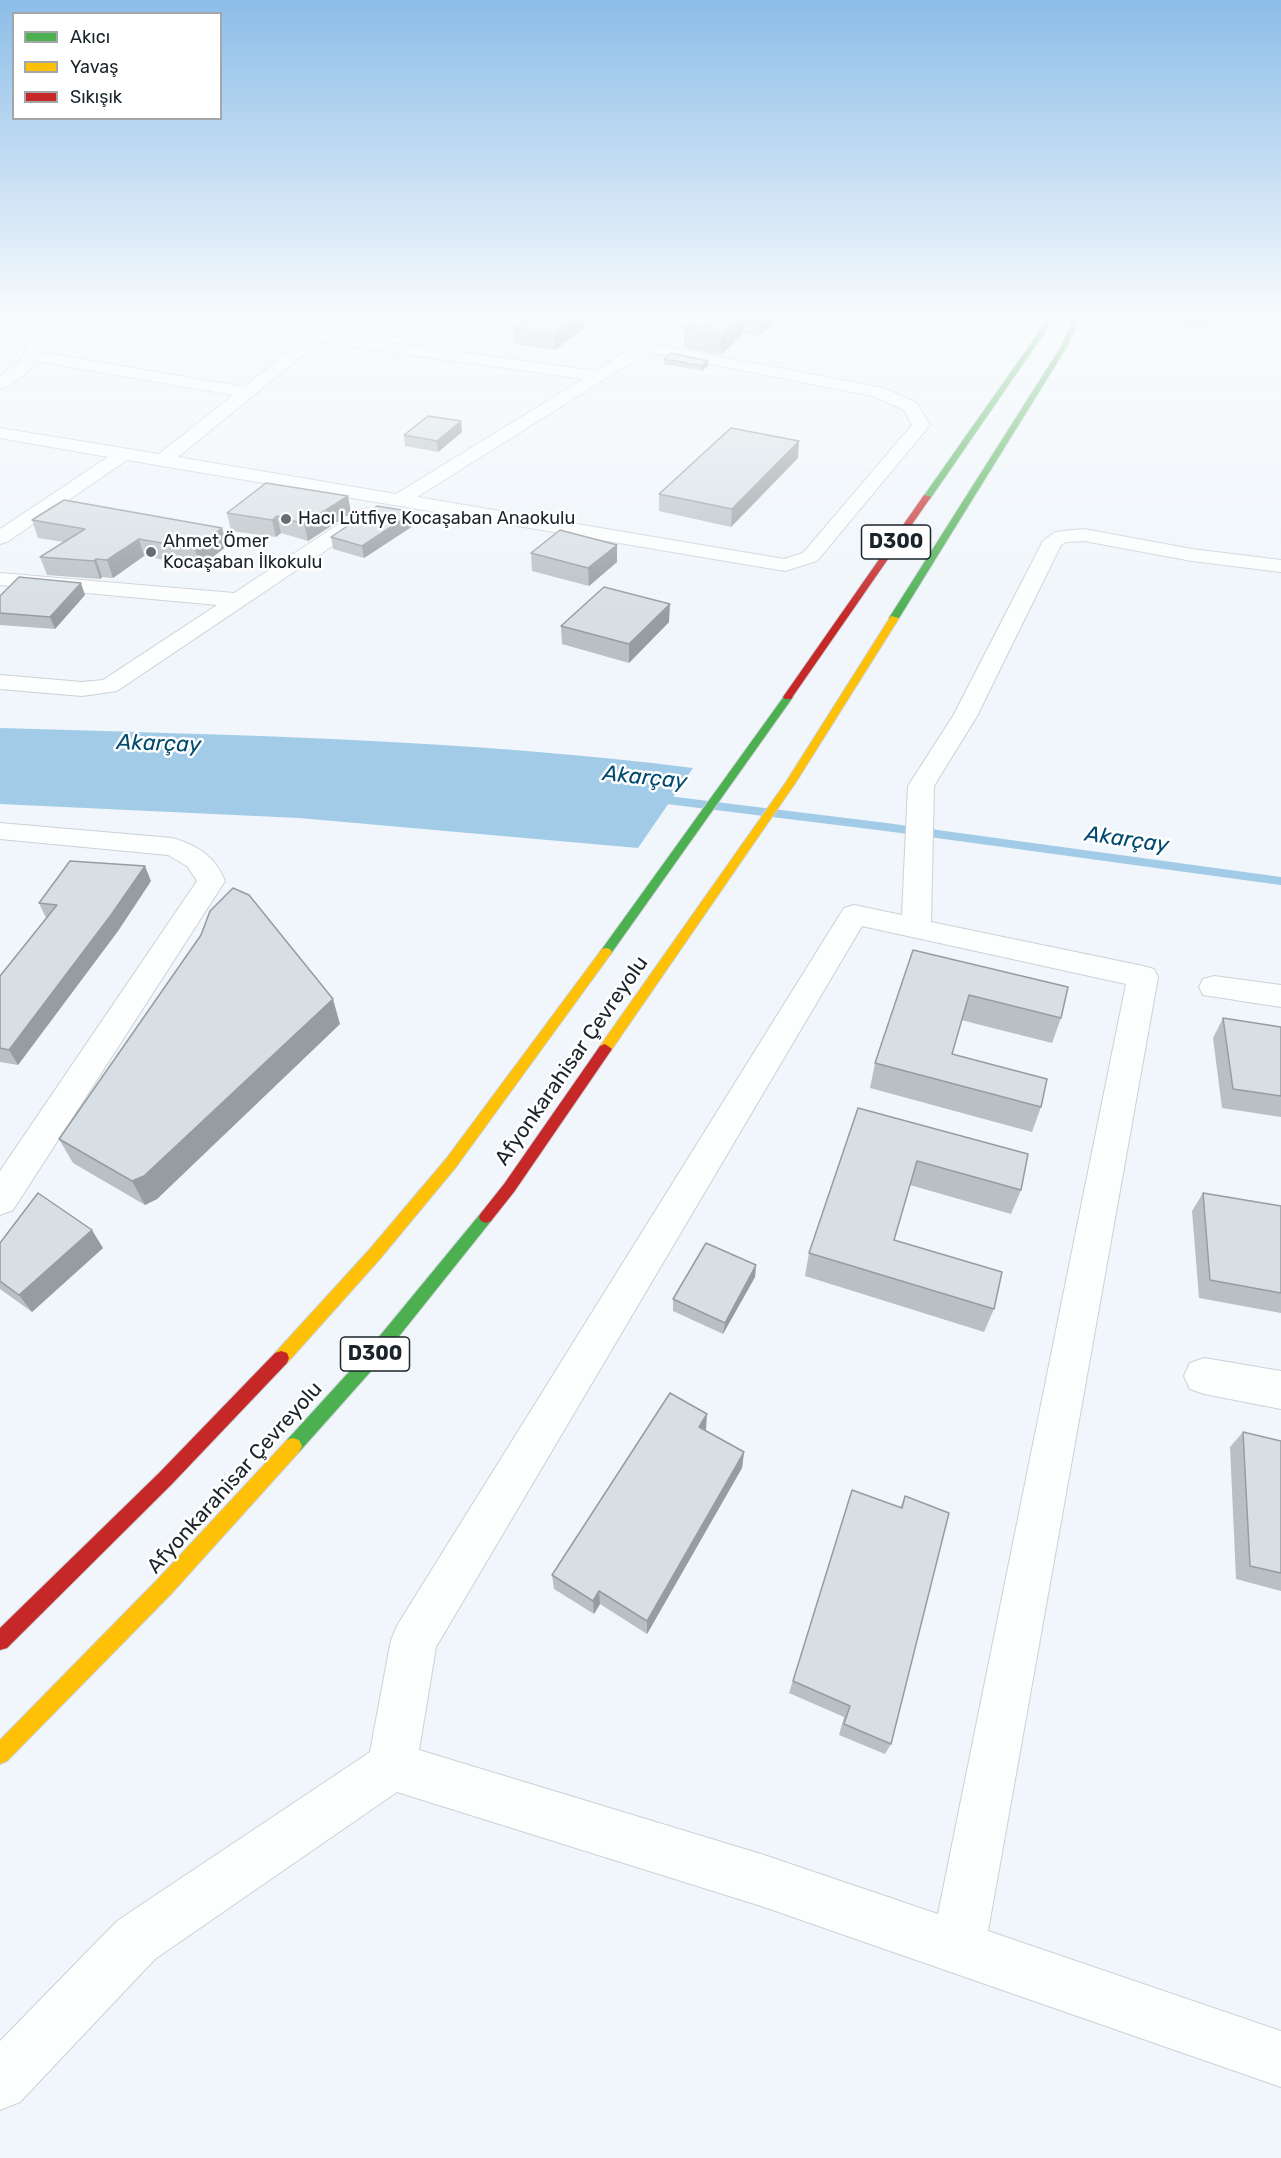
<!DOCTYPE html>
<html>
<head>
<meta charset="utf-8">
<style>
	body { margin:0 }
	#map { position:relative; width:1281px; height:2158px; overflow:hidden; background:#f0f6fb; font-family:Rubik,sans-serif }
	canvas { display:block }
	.legend { position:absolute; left:12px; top:12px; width:210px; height:108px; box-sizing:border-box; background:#fff; border:2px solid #a3a7aa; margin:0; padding:8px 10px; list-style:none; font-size:18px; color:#1a242b }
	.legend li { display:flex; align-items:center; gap:12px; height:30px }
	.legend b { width:30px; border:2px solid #a3a7aa }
</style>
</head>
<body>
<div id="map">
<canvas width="1281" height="2158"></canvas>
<ul class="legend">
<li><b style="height:8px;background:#4caf50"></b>Akıcı</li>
<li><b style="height:8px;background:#ffc107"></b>Yavaş</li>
<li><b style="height:8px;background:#c62828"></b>Sıkışık</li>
</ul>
</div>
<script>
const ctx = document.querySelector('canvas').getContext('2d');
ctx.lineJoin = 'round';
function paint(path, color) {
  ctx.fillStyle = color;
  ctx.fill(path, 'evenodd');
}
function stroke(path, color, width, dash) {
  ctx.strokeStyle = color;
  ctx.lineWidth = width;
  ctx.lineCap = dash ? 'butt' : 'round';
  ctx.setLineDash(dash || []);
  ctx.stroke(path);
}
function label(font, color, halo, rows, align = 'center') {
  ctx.font = font + ' Rubik,sans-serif';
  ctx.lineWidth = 5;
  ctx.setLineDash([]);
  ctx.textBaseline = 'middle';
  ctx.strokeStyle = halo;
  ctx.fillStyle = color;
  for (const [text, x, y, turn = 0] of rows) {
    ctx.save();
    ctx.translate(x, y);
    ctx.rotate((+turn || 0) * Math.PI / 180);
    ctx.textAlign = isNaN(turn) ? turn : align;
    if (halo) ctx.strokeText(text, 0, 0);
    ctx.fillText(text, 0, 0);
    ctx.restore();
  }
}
const water = new Path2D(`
	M0,728C231,735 464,739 693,768L638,848L299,818L0,804Z`);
const stream = new Path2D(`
	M659,799L886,827L1281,881`);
const street = new Path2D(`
	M46,315H61L40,352L244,387L302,340L151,319L144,315H185L312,332L334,315H350L328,334L442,350L498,315H516L460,352L596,371L679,315H696L658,345L884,388L917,403L930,425L817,561L785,571L127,460L7,542L0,544V529L108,457L0,438V428L159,454L233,395L35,361C29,372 13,386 0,389V376L19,362ZM319,342L583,379L396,494L178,457ZM648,352L873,396L904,410L912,425L803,553L784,559L417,497Z
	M367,508L374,510L377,514L374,518L117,691L82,696L0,689V675L82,682L103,680L217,605L0,585V573L234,593L360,510Z
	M1084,529L1192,549L1281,560V572L1192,561L1084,541L1066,542L1061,545L977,716L934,786L931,922L1143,966L1154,969L1158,977L988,1931L1281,2031V2087L761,1906L397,1792L155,1959L20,2102L0,2110V2041L117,1921L370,1752L391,1640L398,1624L844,908L854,905L902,915L908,786L953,716L1043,541L1055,532ZM862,926L1126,984L938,1914L761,1854L419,1750L436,1647Z
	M0,823L172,838C197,845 215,856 225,881L13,1210L0,1215V1171L197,881L187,866L168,855L0,839Z
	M1214,976L1281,985V1007L1203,995L1199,987L1203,979Z
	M1204,1358L1281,1371V1409L1204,1394L1190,1389L1184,1376L1190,1363Z`);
const fast = new Path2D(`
	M1047,315H1053L1045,332L930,499H924L923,497L1039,332Z
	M1075,315H1081L1068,345L899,618L891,620L889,618L1062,345Z
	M788,694L793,697L610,955H602L600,952L602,949L785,695Z
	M486,1211L491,1213L493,1217L491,1221L372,1370L299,1452L293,1454L287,1452L284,1446L287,1440L360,1360L481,1213Z`);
const slow = new Path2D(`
	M891,616L899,618L796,782L610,1052H600L598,1049L600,1046L786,782Z
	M606,948L610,949L612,952L610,955L456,1167L379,1260L287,1363L281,1365L275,1363L273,1358L275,1353L369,1250L446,1159L602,949Z
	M293,1438L299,1440L302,1446L299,1452L171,1594L7,1761L0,1764V1740L157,1580L287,1440Z`);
const jam = new Path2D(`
	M924,495L931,497L791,699H785L783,697Z
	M605,1044L612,1049L610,1052L514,1192L491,1221L486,1223L481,1221L479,1217L481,1213L504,1184L600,1046Z
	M281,1351L287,1353L289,1358L287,1363L171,1485L7,1648L0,1650V1628L159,1473L275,1353Z`);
const wall = new Path2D(`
	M532,315H584V328L555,350L514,344L513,328Z
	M713,315H782L759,336L743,334L721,355L684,348V328L711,327Z
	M1177,315H1210L1206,328L1177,325Z
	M664,359L708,366L702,371L664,364Z
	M461,421L462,432L438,452L405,446L404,435Z
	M798,458L731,527L659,511V494Z
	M348,496L351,513L308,541L281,533L276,537L231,531L227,513Z
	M414,512L416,524L364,558L333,549L331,537Z
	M32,520L222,528L227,546L200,567L144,556L113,578L102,577L100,579L47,575L40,557L64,542L38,538Z
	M617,545V562L589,586L532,571L531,553Z
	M85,595L55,629L0,625V596Z
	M669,622L629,663L562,644L561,626Z
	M151,881L118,931L18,1065L0,1062V976L46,918L39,903Z
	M913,950L1061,1018L1052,1043L961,1020L952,1054L1041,1107L1032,1132L870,1088L875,1063Z
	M1223,1018L1281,1027V1117L1222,1108L1213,1038Z
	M340,1024L157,1199L145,1205L73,1163L59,1139Z
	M858,1108L1021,1190L1011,1214L910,1185L894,1240L994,1309L984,1332L805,1276L809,1253Z
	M1203,1193L1281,1206V1313L1199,1298L1192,1211Z
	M0,1243L103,1248L32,1312L0,1289Z
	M756,1265L755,1277L723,1334L673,1311V1299Z
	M705,1430L744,1452L742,1468L647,1634L600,1604L594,1614L554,1589L552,1575Z
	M1243,1432L1281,1441V1591L1236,1579L1230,1447Z
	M852,1490L900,1508L905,1496L891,1744L885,1754L839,1735L844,1717L789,1693Z`);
const shadedWall = new Path2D(`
	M581,315H584V328L555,350L554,335Z
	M744,315L743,334L721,355V335Z
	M762,315H782L759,336L760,317Z
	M708,361V366L702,371V366Z
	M461,421L462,432L438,452L437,441Z
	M799,441L798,458L731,527L732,509Z
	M348,496L351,513L308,541L304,524Z
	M414,512L416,524L364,558L362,546Z
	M277,516L281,533L276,537L272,520Z
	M222,528L227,546L200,567L195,549Z
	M139,539L144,556L113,578L107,560Z
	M617,545V562L589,586L588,568Z
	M96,559L102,577L100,579L94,561Z
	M81,583L85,595L55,629L50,617Z
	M670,604L669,622L629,663V644Z
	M145,866L151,881L118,931L18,1065L9,1050Z
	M333,999L340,1024L157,1199L145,1205L132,1181Z
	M92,1230L103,1248L32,1312L19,1295Z
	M756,1265L755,1277L723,1334L725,1323Z
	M707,1414L706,1430L699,1427Z
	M744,1452L742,1468L647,1634V1621Z
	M599,1591L600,1604L594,1614L593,1601Z`);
const building = new Path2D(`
	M532,315H581L554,335L513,328Z
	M713,315H744L721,335L684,328L689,324L711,327Z
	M749,315H762L760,317Z
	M671,353L708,361L702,366L664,359Z
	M428,416L461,421L437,441L404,435Z
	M731,428L799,441L732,509L659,494Z
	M266,483L348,496L304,524L277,516L272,520L227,513Z
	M64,500L222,528L195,549L139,539L107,560L96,559L94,561L40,557L85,529L32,520Z
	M377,506L414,512L362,546L331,537Z
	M560,530L617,545L588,568L531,553Z
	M19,577L81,583L50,617L0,613V596Z
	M604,587L670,604L629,644L561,626Z
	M70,861L145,866L111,915L9,1050L0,1048V976L57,905L39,903Z
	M233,888L249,895L333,999L144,1176L132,1181L59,1139L201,935L210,911Z
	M913,950L1068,987L1061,1018L969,995L952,1054L1047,1079L1041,1107L875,1063Z
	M1223,1018L1281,1027V1096L1233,1089Z
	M858,1108L1028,1154L1021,1190L917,1161L894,1240L1002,1272L994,1309L809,1253Z
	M38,1193L92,1230L19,1295L0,1281V1243Z
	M1203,1193L1281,1206V1293L1210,1280Z
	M706,1243L756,1265L725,1323L673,1299Z
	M670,1393L707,1414L699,1427L744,1452L647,1621L599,1591L593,1601L552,1575Z
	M1243,1432L1281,1441V1573L1250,1566Z
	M852,1490L902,1508L905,1496L949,1513L891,1744L844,1724L850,1706L793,1681Z`);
const markers = [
	[286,519,6,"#656e74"],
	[151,552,6,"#656e74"]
];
const farPoinames = [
	["Hacı Lütfiye Kocaşaban Anaokulu",298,519],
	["Ahmet Ömer",163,542],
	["Kocaşaban İlkokulu",163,563]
];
const shields = [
	[896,542,69],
	[375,1354,69]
];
const shieldNames = [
	["D300",896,542],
	["D300",375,1354]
];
const streetNames = [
	["Afyonkarahisar Çevreyolu",572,1061,-55],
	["Afyonkarahisar Çevreyolu",235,1478,-48]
];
const waterNames = [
	["Akarçay",159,744,2],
	["Akarçay",645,778,6],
	["Akarçay",1127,840,8]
];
paint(water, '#a2cbe8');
stroke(stream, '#a2cbe8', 8);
stroke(street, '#cbd2d8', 2);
stroke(fast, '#cbd2d8', 2);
stroke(slow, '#cbd2d8', 2);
stroke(jam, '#cbd2d8', 2);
paint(street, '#fdfefe');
paint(fast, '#4caf50');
paint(slow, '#ffc107');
paint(jam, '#c62828');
paint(wall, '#b9c0c4');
paint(shadedWall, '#969ca0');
paint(building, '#d7dfe4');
stroke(building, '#969ca0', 1.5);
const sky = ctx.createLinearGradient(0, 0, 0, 617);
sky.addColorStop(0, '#8cbde8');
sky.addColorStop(0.51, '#f8fbfd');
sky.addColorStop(1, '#f8fbfd00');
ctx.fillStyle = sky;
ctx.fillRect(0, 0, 1281, 617);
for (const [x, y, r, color] of markers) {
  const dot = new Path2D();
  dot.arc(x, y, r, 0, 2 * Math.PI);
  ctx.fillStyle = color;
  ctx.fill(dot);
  stroke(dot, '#fff', 2);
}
label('18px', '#1a242b', '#fff', farPoinames, 'left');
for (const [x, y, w] of shields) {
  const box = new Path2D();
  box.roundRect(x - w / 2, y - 17, w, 34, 4.5);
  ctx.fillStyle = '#fff';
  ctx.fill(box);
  stroke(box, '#1a242b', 1.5);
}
label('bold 20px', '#1a242b', null, shieldNames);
label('21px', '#1a242b', '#fff', streetNames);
label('italic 22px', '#00496f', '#fff', waterNames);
</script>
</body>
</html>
